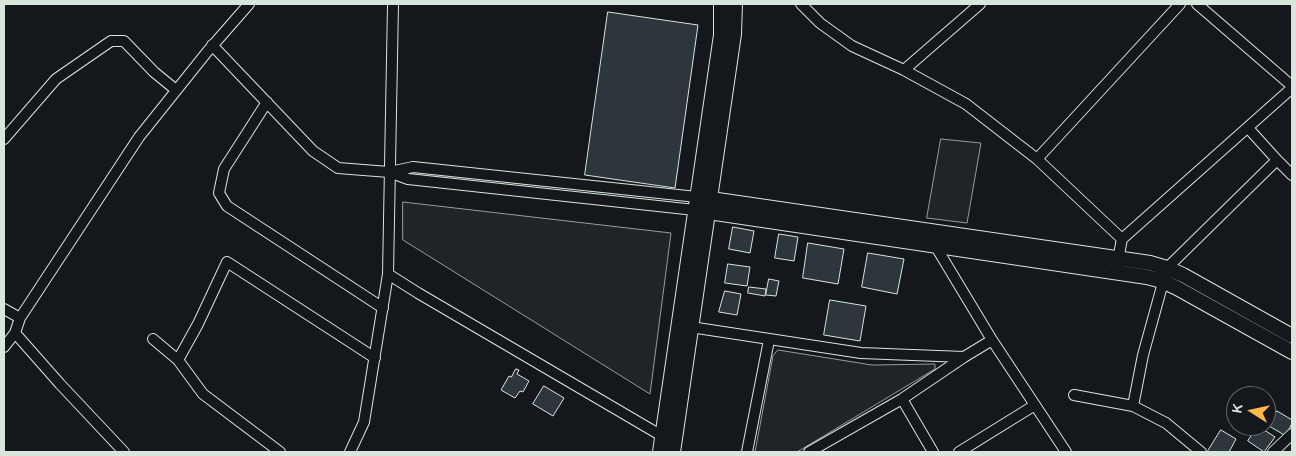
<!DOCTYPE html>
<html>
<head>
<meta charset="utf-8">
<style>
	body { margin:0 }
	#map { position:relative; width:1296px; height:456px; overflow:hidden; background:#14181c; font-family:Quicksand,sans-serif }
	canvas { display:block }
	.frame { position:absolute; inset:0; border:5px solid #d8e6dc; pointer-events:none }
	.north { position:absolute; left:1226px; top:386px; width:50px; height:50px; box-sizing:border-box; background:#14181c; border:1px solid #626a69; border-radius:50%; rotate:280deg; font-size:14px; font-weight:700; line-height:20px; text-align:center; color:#d8e6dc }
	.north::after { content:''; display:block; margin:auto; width:18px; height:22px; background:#ffb74d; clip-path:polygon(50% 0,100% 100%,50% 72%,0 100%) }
</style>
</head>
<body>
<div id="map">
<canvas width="1296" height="456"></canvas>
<div class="frame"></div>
<div class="north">K</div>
</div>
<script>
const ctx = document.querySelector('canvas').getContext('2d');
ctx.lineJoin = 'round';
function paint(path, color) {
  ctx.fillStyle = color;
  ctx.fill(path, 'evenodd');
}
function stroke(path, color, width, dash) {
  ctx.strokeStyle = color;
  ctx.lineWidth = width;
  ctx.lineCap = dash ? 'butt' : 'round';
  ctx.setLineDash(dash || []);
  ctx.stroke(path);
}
const green = new Path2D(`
	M941,139L981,143L967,223L927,218Z
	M403,202L671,233L650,394L403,240Z
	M778,350L872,365L935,364V369L797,452H755L773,356Z`);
const building = new Path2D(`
	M608,12L698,25L675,188L585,175Z
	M733,227L754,231L750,253L729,249Z
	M779,234L798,237L794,261L775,258Z
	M808,243L844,249L838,284L803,278Z
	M868,253L904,259L897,294L862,287Z
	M728,264L750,267L747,286L725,283Z
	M769,279L779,281L776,296L766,295Z
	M749,287L766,289L765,296L748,293Z
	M725,291L741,294L737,315L719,312Z
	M830,300L866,306L860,341L824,335Z
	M516,369L519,370L517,374L529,381L523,392L520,391L515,398L501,390L509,376L511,377Z
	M544,386L564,398L553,416L533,404Z
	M1277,411L1292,420V423L1286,436L1269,426Z
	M1258,426L1275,437L1264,452L1248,441Z
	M1221,430L1236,439L1229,452H1209L1208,451Z`);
const street = new Path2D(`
	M801,4L820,23L852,46L904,70L966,104L1037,159L1122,239
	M1197,4L1292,86
	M212,45L313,151L338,168L389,172L408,179L695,210
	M904,70L980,4
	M267,102L224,169L219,193L227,206L383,308
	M4,139L56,79L111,41H124L154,72L176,90
	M1037,159L1180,4
	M1277,160L1292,175
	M390,172L413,167L697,197
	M933,242L992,340L1066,452
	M1117,265L1122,239L1292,88
	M388,274L418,293L662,436L669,437
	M4,309L20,318
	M684,326L861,353L964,357
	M15,333L60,384L124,452
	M153,339L178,360L203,394L280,452
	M4,347L15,333L20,318L139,137L207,52L249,4
	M178,360L198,324L227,262L375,358
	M1074,395L1133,406L1166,423L1201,452
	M902,399L933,452
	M1133,406L1143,355L1167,268L1277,160L1248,128
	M350,452L364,422L388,274L393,4
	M747,452L769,340
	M809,452L902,399L964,357L992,340
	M959,452L1035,405
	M1273,452L1292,434`);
const secondary = new Path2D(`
	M697,197L1150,263L1167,268L1183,275L1292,336
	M695,210L1147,277L1162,281L1177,288L1292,352
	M660,452L721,35V4
	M673,452L734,34L735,4`);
paint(green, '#202428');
stroke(green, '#939e99', 1);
paint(building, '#2c363c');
stroke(building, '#d8e6dc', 1);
stroke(street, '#d8e6dc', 12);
stroke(secondary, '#d8e6dc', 16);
stroke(street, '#14181c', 10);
stroke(secondary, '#14181c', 14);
</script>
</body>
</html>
